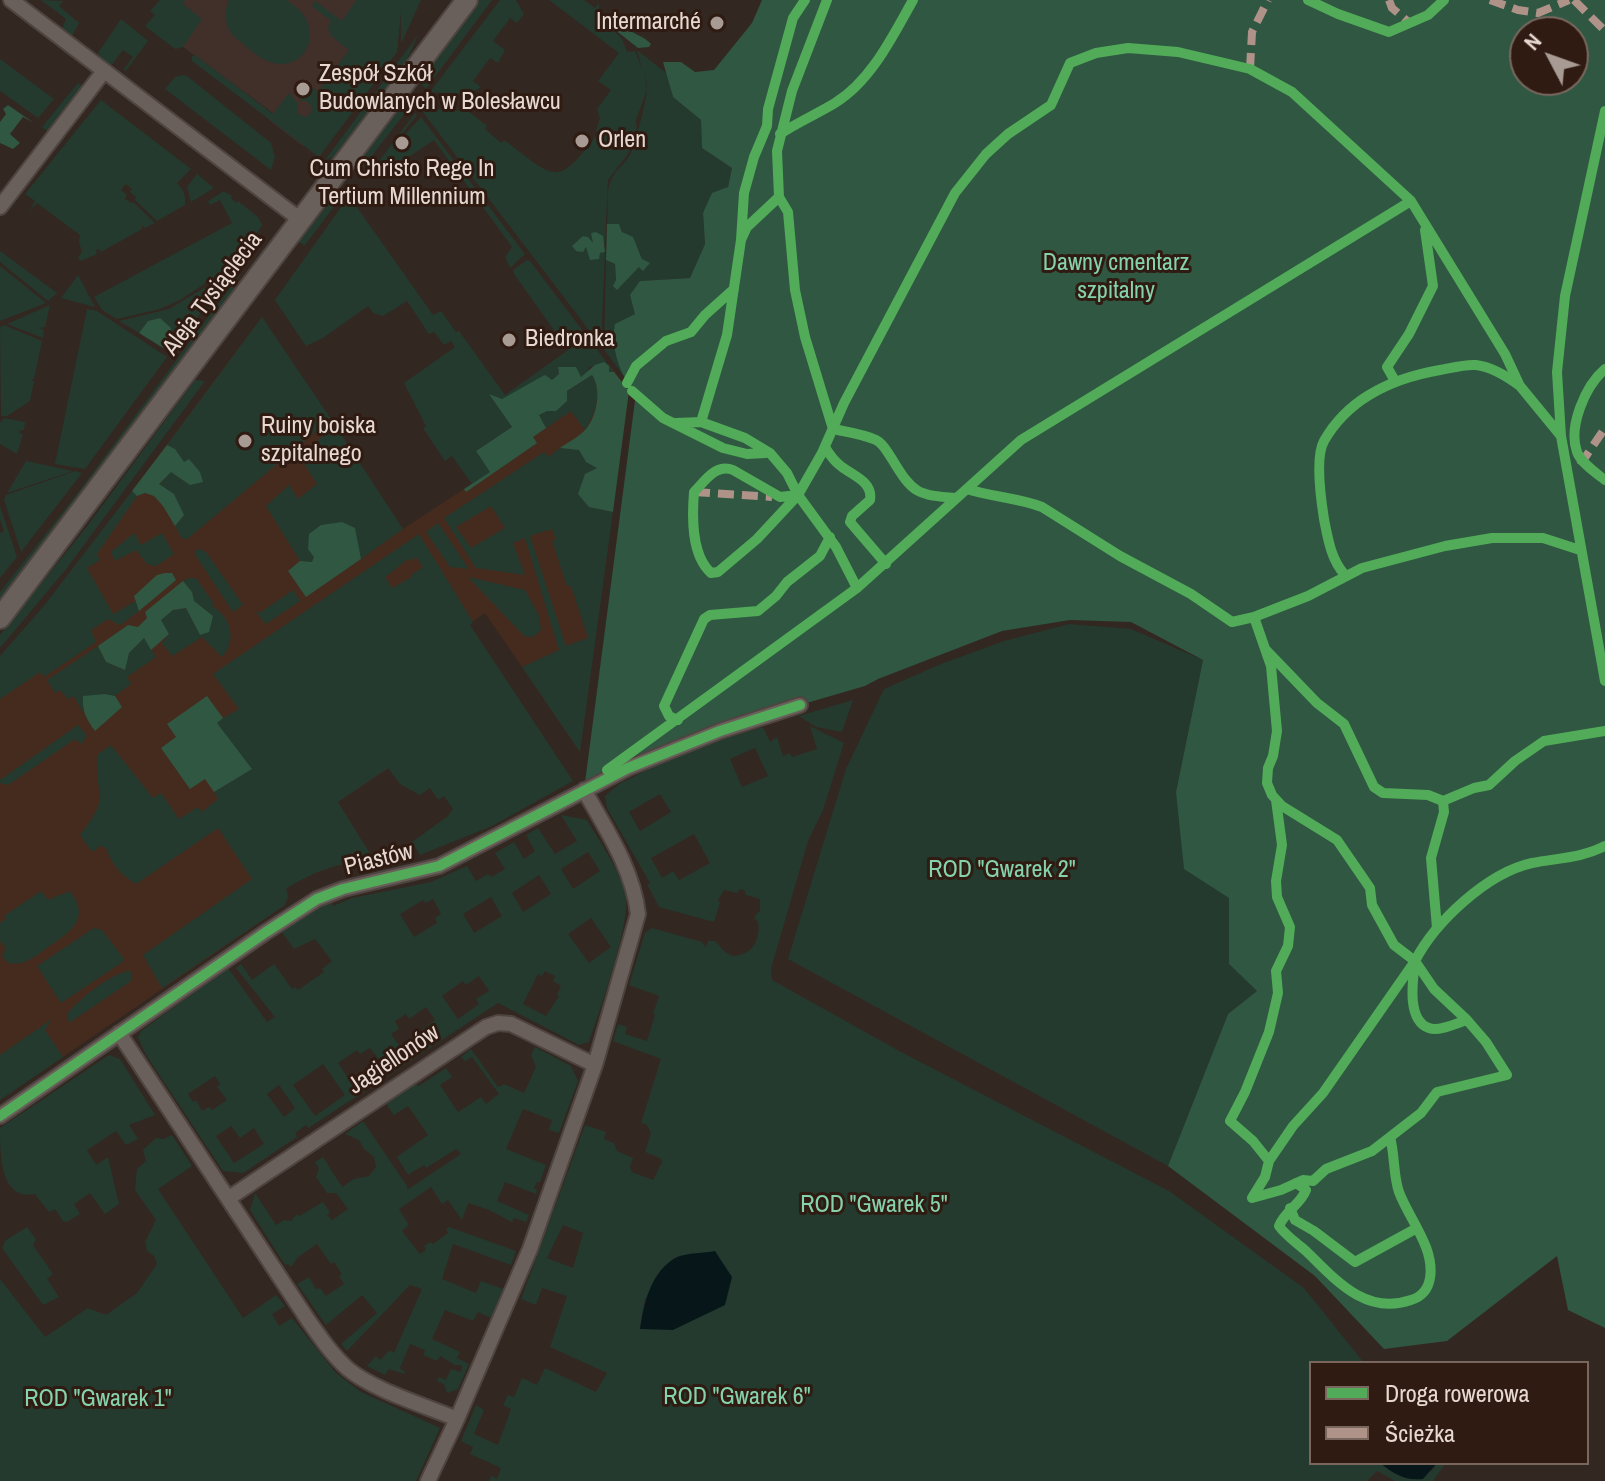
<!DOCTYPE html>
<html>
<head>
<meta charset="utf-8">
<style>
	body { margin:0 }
	#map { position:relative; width:1605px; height:1481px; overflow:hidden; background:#332721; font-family:"Archivo Narrow",sans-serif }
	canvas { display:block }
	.legend { position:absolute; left:1309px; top:1361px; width:280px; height:104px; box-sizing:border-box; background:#2f1b11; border:2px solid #79675e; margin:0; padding:10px 14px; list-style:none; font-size:24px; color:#e7d9d2 }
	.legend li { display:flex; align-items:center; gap:16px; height:40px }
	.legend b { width:40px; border:2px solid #79675e }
	.north { position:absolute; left:1509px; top:16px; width:80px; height:80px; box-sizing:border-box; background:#2f1b11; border:2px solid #79675e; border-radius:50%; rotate:311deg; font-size:22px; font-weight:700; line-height:32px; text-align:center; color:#e7d9d2 }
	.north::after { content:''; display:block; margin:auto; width:28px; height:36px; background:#a89b94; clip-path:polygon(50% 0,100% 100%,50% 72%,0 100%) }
</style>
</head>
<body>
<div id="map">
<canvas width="1605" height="1481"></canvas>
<ul class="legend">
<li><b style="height:10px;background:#51ab58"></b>Droga rowerowa</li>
<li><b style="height:10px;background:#af9288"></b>Ścieżka</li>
</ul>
<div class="north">N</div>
</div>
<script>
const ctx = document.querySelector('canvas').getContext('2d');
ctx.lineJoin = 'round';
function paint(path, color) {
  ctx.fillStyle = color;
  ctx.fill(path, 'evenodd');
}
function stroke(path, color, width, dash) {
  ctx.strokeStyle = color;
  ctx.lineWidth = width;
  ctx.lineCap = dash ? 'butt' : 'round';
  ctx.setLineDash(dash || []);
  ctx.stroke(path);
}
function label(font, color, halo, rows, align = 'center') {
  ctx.font = font + ' "Archivo Narrow",sans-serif';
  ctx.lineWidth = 6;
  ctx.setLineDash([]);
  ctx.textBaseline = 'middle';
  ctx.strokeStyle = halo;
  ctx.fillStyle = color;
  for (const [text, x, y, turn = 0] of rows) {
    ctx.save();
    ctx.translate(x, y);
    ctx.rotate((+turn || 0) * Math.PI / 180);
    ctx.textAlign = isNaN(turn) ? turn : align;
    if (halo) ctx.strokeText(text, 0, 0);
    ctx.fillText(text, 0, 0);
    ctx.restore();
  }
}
const built = new Path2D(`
	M262,317L403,529L490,472L609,364L629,391L580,752L485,613L392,677L434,738L338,802L375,862L354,861L329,868L303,878L286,888L288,896L285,905L0,1100V693L81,559Z`);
const education = new Path2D(`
	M177,0H393L309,143L303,146L269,120L273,113L183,47L175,49Z`);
const green = new Path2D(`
	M41,0L63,1L59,6L79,23L71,38L62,29L66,19Z
	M160,0H185L183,4L202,19L183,47L175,49L145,26L155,15L150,11Z
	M229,0C244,0 273,0 286,0C290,1 292,5 296,7C326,31 304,76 267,61C257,57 246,46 237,39C225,30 223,13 229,0Z
	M356,0H421L401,44V12L397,52L319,157L192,61V56L195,55L273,114L289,93L298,104V114L306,117L311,113L312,107L307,101H302L294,89L302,80L318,92L349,50L331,36L328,28L331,21L312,6L315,1L342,21Z
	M478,0H492L426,89L420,82L423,74Z
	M500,0H516L524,14L517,23L510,18L493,41L505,50L498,63L490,58L473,81L481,87L468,95L430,92Z
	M549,0H584L595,8L599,3V16L622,39L627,52L635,51L642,69L637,50L666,73L673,97L701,120L702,148L732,168L728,187L703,213L705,244L690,278L640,281L635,314L616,324L613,336L624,377L604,349L606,260L615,264L616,280L642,259C637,239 624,241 619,224H607C609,210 605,192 611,180C615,170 625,164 630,155C634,149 648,94 647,89C647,82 645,76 644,70L647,90L636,120L637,132L628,154L608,180L605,244L601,239L586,246L600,253L605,252L601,346L419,107L469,112L487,126L485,129L501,143L504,140C555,178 556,190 598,133L596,131L600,118L597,109L611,90L598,81L619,53Z
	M121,19L148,41L125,72L124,69L133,57L123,50L110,67L101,61L98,53Z
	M418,35L406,62L337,156L325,160Z
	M0,59L54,99L38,118L0,91Z
	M182,75L187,76L271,143L275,157L271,170L165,89L175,77Z
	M78,83L84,87L49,132L42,127Z
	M101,100L191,169L177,183C186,192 185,197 185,205L157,221L135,200L136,197L130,192L132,189L126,184L121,190L127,195L125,199L131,203L133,202L155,223L145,228L142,225V229L101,252L99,249L96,250L97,254L81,261L78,258L82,251L79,243L80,235L37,203L29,211L35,201L25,194Z
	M408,106L409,108L357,175C356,157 390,111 408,106Z
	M415,113L417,115L398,139L401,145L404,144L401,139L421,117L525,254L510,268L505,257L512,247L434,140L392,168L385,160L377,166L378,169L368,176Z
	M197,174L214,188L191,202L187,187Z
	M224,191L232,196L231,198L236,203L238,201L258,217L262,225L247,250L244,248L236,258L239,261L180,300L160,309L117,319L102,310L94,297L232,223L220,200L210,205L208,201Z
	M338,192H345L305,245L298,242Z
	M349,196L433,315L441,311L456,332L459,331L505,395L568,350L514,274L513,270L527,260L530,261L614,372H609L607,364L589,367L587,374L580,377L575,367L558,368L559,374L552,380L535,382L502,399L490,395L512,427L476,451L491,472L472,484L452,456L445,461L423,428L426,426L404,383L455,347L451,341L444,345L434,332L429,334L407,301L383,316L373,313L368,306L323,338L306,346L275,300Z
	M0,251L57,293L48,301L0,262Z
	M0,266L46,303L0,321Z
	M231,272L171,353L168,351L170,347L148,321L139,333L119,321L169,309Z
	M241,273L226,305L0,603V592L73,499Z
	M78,275L95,307L61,298Z
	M50,305L45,327L40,328L44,330L43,338L7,324Z
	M87,309L97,311L167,357L85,469L55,464Z
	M262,317L331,419L186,540L181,537L175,526L184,515L159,485L171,472L190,485L189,459L184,462L175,449L167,445Z
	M4,325L42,341L34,379H31L34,381L30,401L7,416H1L0,327Z
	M592,375C603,393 595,413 585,430L571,411L546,428L538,416L566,392Z
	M195,380L205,381L67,568L0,648V635L88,525Z
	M4,418L25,422L24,430H20L19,433L23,434L17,454L0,444V423Z
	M337,428L403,529L361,559L356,541L314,557L312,563L300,561L266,506L289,485L298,499L317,484L299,456L328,432Z
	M560,448L580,450L603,469L589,507L613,512L580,752L522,667L559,650L525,538L513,543L525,575L476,568L444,518L544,452L548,457ZM491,506L505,528L471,548L456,527ZM552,529L556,540L552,541L567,586H571L588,638L566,646L530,536Z
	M26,461L73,471L7,493Z
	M75,471L82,473L21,552L4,500L6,495Z
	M132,491L137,496L97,554L100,560L87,568L113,614L136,601L139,611L120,625L108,619L91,630L96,642L44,677L40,672L0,699V656L43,607Z
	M0,506L17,557L0,578V533L4,531L0,519Z
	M438,523L469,569L450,567L426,532Z
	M134,533L141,545L162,533L174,554L156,566L147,564L136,550L115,561L111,552Z
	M419,534L473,622L470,625L573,781L492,826L420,855L412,842L448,816L453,809L444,796L438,800L430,788L420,795L400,784L388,768L338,802L375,862C343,860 314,871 286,889L288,896L285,905L162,988L143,955L252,879L218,828L136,884C121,875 112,865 106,848L100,846L92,852L80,835C112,795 95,799 97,755L111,745L153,798L161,793L179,819L198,807L202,812L218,799L214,792L251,769L216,722L239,709L213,674ZM416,557L423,567L411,575L412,577L392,588L385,577L408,559L410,561Z
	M199,549L206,552L243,605L233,612L196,556V550Z
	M468,577L525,590L539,616L541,630L533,637L524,636Z
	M189,578H196L214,604L212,606C230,616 238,640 222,657L202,637L172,656L162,643L169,634L160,620L173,610L186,608L200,635L192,592L183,581Z
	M293,590L300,601L266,624L255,611L260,613Z
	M1069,624L1131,629L1203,660L1176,792L1229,898V964L1257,991L1228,1014L1168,1166L788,959L846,769L884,689L941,664L1004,641Z
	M144,638L156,657L127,677L131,684L115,696L105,694L82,708L85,717L74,696L68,699L60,690L55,693L47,680L98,646L106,662L124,670L129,653Z
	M853,700L842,732L816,727L799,716Z
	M78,725L87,736L81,744L75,739L8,785L0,783V780Z
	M810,726L844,743L823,810L808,841L771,969L772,980L901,1052L1169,1191L1304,1288L1364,1363H1311V1463H1380L1394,1473L1432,1471L1437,1463H1446L1433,1481H1395L1377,1471L1367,1481H489L491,1476L497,1479L501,1468L470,1454L473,1447L461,1441L476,1405L484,1410L474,1434L498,1445L511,1409L503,1405L508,1395L514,1397L522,1378L537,1385L545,1368L596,1392L607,1373L550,1347L567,1296L542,1288L536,1305L521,1299L585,1125L606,1132L604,1139L614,1143L617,1151L633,1158L630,1167L632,1172L653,1180L662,1162L660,1158L645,1152L651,1133L647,1125L641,1123L661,1059L613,1041L618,1024L627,1027L625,1034L647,1041L655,1015L653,1014L659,996L629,985L645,933L652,928L702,942L706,947L708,941H715L725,952L733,956C752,955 761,940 758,922L754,918L760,910V899L746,895L744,890L740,889L737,893L724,890L718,900L720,903L714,922L659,907L647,884L650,883L607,808L605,796L619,784L687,750L763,727L770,742L777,737L783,756L790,753L792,757L817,749ZM755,748L768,776L742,787L730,759ZM660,794L671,812L640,831L629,812ZM694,834L710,863L679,880L673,871L662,878L651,858ZM563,1225L583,1233L573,1268L547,1258ZM694,1255L640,1329L645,1299L679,1256Z
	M561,815L587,820C599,841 623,874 626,898C629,928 600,1010 589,1042L579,1045L498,1003L313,1125L308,1128L306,1125L295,1133L297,1137L243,1173L223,1171L146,1055L138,1038L141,1031L228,968L267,1022L275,1017L236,968L241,964L252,980L274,964L292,989L295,987L298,990L324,972L322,969L332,961L315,939L294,949L279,928L329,899L333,906L352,898L431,882L467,866L476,881L488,874L491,877L505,869L495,853L514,842L524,859L535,851L526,835L538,828L555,854L577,841ZM588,852L600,871L573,889L561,869ZM539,875L551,894L523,912L512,893ZM491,897L502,916L474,933L463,914ZM433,899L441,914L435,918L437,923L414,937L400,914L423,900L426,903ZM591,918L611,947L589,963L568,934ZM545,971L555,976L553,981L561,986L557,995L559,996L546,1016L523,1004L538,974L542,976ZM479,976L489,991L476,999L479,1004L458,1019L442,996L463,981L466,985ZM426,1007L435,1020L420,1031L424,1038L403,1051L391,1034L399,1029L395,1021L406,1014L409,1019ZM370,1048L380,1061L369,1069L371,1073L353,1085L338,1063L357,1050L360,1054ZM323,1064L345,1095L315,1116L293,1085ZM215,1076L220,1084L217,1087L227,1100L212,1110L209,1107L202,1111L196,1100L193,1102L188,1094ZM279,1085L295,1108L284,1117L267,1094ZM231,1126L240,1138L254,1128L264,1144L234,1163L216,1136Z
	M41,891L48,900L70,891C91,918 71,932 48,947C34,957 25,966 8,963L2,956L6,948L0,941V923L6,919L4,916Z
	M94,928L102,930L124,959L121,963L61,1003L37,966Z
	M127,971L132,972L131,981L69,1023L67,1014C82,997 105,978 127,971Z
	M52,1019L45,1030L63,1057L0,1100V1055Z
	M535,1047L571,1066L578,1081L559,1133L549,1130L552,1120L523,1109L506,1149L546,1165L540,1182H537L534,1188L537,1190L536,1194L505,1182L497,1201L529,1215L526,1222L514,1218L512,1222L489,1210L468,1203L462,1220L448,1200L442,1204L431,1187L399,1209L409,1225L402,1231L420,1254L426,1250L424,1246L431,1242L433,1244L448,1233L446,1229L449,1227L516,1251L511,1265L453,1244L442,1279L476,1293L481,1281L503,1289L491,1318L478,1312L473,1321L445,1310L432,1339L460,1352L457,1358L469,1364L458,1389L447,1393L444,1384L437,1381L439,1377L446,1380L451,1369L461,1372L462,1365H455L440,1356L437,1361L423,1355L425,1350L410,1344L400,1368L405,1372L404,1374L389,1369L385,1375L367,1366L376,1356L380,1360L390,1350L394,1353L422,1289L410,1285L347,1351L341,1344L377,1313L362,1295L326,1325L297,1284L309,1277L316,1289L320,1288L326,1296L344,1284L339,1276L342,1274L334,1262L331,1264L317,1244L298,1257L291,1267L288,1264L285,1265L250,1210L255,1193L276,1225L284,1220L291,1221L297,1214L299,1216L323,1202L330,1212L327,1215L332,1220L348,1209L336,1193H327L316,1177L319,1168L315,1162L323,1157L342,1187L354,1179L369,1176L376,1167L374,1157L364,1149L359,1140L345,1134L363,1121L407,1186V1190L461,1154L456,1149L426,1168L424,1165L408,1175L397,1157L428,1135L408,1106L394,1115L386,1104L416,1084L419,1086L446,1068L452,1077L440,1085L458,1112L481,1097L486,1104L499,1094L472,1057L465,1061L461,1057L471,1049L498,1087L504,1084L524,1093L536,1067L531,1055Z
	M109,1055L120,1059L155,1115L129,1125L138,1139L126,1145L116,1131L87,1150L96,1165L108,1157L119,1204L105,1214L90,1193L74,1204L80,1214L67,1222L63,1221L55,1209L49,1212L35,1194C0,1201 0,1155 0,1128Z
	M172,1135L192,1166L158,1189L243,1318L276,1295L285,1306L272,1314L279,1326L292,1318L336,1373L361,1392L440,1428L416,1481H0V1279L45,1337L88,1308L106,1315L137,1293L157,1264L154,1256L147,1251L145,1242L156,1220L135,1190L137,1169L146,1161L143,1150L156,1138L163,1139Z
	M27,1227L36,1239L33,1245L53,1274L47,1279L59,1297L43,1305L2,1248L6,1240Z`);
const forest = new Path2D(`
	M762,0H1605V1328L1568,1310L1557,1256L1447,1341L1384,1349L1315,1276L1168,1166L1228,1014L1257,991L1229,964V898L1184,869L1176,792L1203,660L1131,622L1070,620L1002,631L878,679L865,686L755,718L584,790L636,393C620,377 610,346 615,324L635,314L630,295L640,281L690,278L705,244L703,213L712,193L728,187L732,168L702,148L701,120L673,97L663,62H681L695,72L714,70L752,23ZM1525,32H1573V80H1525Z
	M611,11C618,16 618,22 623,26C632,34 643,35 651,44L649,47L638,48L614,29L610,19L613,15Z
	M8,105L34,123L23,117L10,134L20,143L13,149L0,143V122L6,114L3,109Z
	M607,224H619L622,232L633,237L642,259L650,263L643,271L639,267L617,290L613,286L616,280L615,264L606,260Z
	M596,232L603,236L605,252L600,253L599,259L590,260L586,247L583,252L576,251L572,246L583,236L588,237L593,243L591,233Z
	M160,318L171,328L168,351L139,333L148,321Z
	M604,362L609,366V372H614L629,391L613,512L589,507L578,494L585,474L597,468L586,462L579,450L560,448C568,442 579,437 586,429C597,416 602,389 592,375L567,391V401L556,411H547L539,415L546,428L533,437L537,443L466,492L464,489L490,472L476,451L512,427L489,394L502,399L541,377L545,375L552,380L559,374L558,367H576L581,377L595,365Z
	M167,445L175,449L184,462L189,459L200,472L203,482L190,485L171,472L159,484L174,494L184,515L175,526L163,506L154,496L145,493L137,496L132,491Z
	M342,522L355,528L361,559L306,597L288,571L300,561L312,562L314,557L308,549L309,534L321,525Z
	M165,573H172L176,580L139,611L134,596L157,575Z
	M183,581L192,592L194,601L213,616L209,632L200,635L186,608L173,610L161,620L169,634L151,650L144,638L129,653L125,670L106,662L98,646L128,625L138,627L147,618L145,612Z
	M105,694L115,696L122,707L95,731C86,719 82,711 83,696Z
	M207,696L223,718L217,723L252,769L214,792L205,779L190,789L161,748L176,737L167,724Z`);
const water = new Path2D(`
	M715,1251L732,1277L725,1305L673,1330L640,1329C644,1302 651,1271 677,1257C687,1253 705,1253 715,1251Z
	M1380,1463H1437L1423,1479C1405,1481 1394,1474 1380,1463Z`);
const street = new Path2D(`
	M11,0L302,221
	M0,207L104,71
	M119,1033L308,1320C320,1337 332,1355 348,1369C373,1390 426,1406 457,1419L530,1249L595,1065L638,914C633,869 606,829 584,790
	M0,1116L266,932L317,899L343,889L439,866L628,768L720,731L800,705
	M229,1198L486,1027L498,1023L511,1024L595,1065
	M428,1481L457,1419`);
const secondary = new Path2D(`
	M0,618L467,0`);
const quiet = new Path2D(`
	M1389,0L1392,8L1411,24
	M1490,0L1518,10L1538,13L1569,0
	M1574,0L1605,31
	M1250,69L1252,32L1268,0
	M1580,465L1605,428
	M694,492L772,497`);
const cycleway = new Path2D(`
	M827,0L792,91L777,151L779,197L788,212L795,290L805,337L833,429
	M1308,0L1338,14L1389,32L1428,15L1444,0
	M780,134C798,122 817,114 835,103C871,81 893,36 913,0
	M741,240L744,193L754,157L767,126L768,109L793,18L805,0
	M1605,369C1585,386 1568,427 1577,452C1581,463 1596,473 1605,480
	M1395,381L1387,367L1409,334L1433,286L1425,230
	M627,383L636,366L666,341L691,332L705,315L734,289
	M632,391L663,418L723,448L747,454L766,453
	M701,422L727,335L741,240L747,227L779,197
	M676,423L701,422L745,438L770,453L787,473L798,495L836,547L857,588
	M833,429C847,432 863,434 876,440C884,444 887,452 892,459C913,494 917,495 957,498
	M1561,436L1557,372L1565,296L1605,111
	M825,447C829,454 835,462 842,467C854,476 873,482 870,500L852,516L850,522L886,564
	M967,489C992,497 1019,498 1042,507L1120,556L1191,594L1232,622L1254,617L1308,596L1362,568L1445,546L1492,538H1543L1580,550
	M798,495L780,497L733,470C716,463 705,481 694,492C692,517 691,555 711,573L718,572L757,539L798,495L822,453L844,403L955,193L986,154L1008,134L1051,105L1070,63L1096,53L1128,48L1178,52L1250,69L1292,92L1411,201L1505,354L1520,386L1561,436L1605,681
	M1345,575C1331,560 1328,539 1324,519C1321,500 1315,457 1324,441C1349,397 1394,378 1440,370C1451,368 1465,364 1476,365C1492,367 1508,377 1520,386
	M1266,650L1317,703L1344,724L1374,787L1383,793L1428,795L1443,801L1474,788L1489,785L1515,761L1544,741L1605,731
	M678,720L669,716L664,706L704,619L710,615L758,611L776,596L787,582L820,556L830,537
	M607,770L857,588L1021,440L1411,201
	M1437,928L1431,858L1444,812L1443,801
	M1415,961C1413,979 1406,1020 1429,1028C1439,1032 1457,1023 1467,1020
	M0,1116L266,932L317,899L343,889L439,866L628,768L720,731L800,705
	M1269,1161L1253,1141L1230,1121L1245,1092L1269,1032L1278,993L1276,971L1288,946L1290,927L1277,897L1276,881L1282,845L1276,800
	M1296,1183L1306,1190C1301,1204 1285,1211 1279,1226C1286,1236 1297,1243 1306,1251C1335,1279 1365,1316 1411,1300C1421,1297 1428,1290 1430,1278C1435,1248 1409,1219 1399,1192C1393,1175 1395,1155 1390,1137
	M1252,1198L1281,1190L1303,1180L1313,1181L1326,1169L1372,1151L1421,1113L1437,1092L1507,1075L1486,1042L1467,1020L1434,989L1415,961L1394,945L1372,905L1370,888L1337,840L1282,806L1272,795L1267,783L1268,768L1273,756L1277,731L1271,666L1254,617
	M1252,1198L1265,1177L1269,1161L1293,1126L1323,1093L1415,961C1435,922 1487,873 1532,863C1558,858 1582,858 1605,846
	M1290,1208L1295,1220L1314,1231L1355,1262L1417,1228`);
const markers = [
	[717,23,8,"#a89b94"],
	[303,89,8,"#a89b94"],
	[582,141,8,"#a89b94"],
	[402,143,8,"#a89b94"],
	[509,340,8,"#a89b94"],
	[245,441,8,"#a89b94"]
];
const poiNames = [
	["Intermarché",701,23,"right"],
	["Zespół Szkół",319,75],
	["Budowlanych w Bolesławcu",319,103],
	["Orlen",598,141],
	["Cum Christo Rege In",402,170,"center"],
	["Tertium Millennium",402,198,"center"],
	["Biedronka",525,340],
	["Ruiny boiska",261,427],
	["szpitalnego",261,455]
];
const parkNames = [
	["Dawny cmentarz",1116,264],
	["szpitalny",1116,292],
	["ROD \"Gwarek 2\"",1002,871],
	["ROD \"Gwarek 5\"",874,1206],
	["ROD \"Gwarek 6\"",737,1398],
	["ROD \"Gwarek 1\"",98,1400]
];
const streetNames = [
	["Aleja Tysiąclecia",213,294,-53],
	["Piastów",379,860,-14],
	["Jagiellonów",394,1060,-34]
];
paint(built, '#442b1e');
paint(education, '#412f2a');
paint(green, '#243a2e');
paint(forest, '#2f5742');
paint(water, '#071719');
stroke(street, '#4f443f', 18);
stroke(secondary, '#4f443f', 24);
stroke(street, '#69605c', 14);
stroke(secondary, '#69605c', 20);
stroke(quiet, '#af9288', 8, [16, 8]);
stroke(cycleway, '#51ab58', 10);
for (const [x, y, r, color] of markers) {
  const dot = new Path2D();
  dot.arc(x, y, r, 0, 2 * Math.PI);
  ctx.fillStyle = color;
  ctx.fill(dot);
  stroke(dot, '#2f1b11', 3);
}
label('24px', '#e7d9d2', '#2f1b11', poiNames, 'left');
label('24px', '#85d3ac', '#2f1b11', parkNames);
label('24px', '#e7d9d2', '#2f1b11', streetNames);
</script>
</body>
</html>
